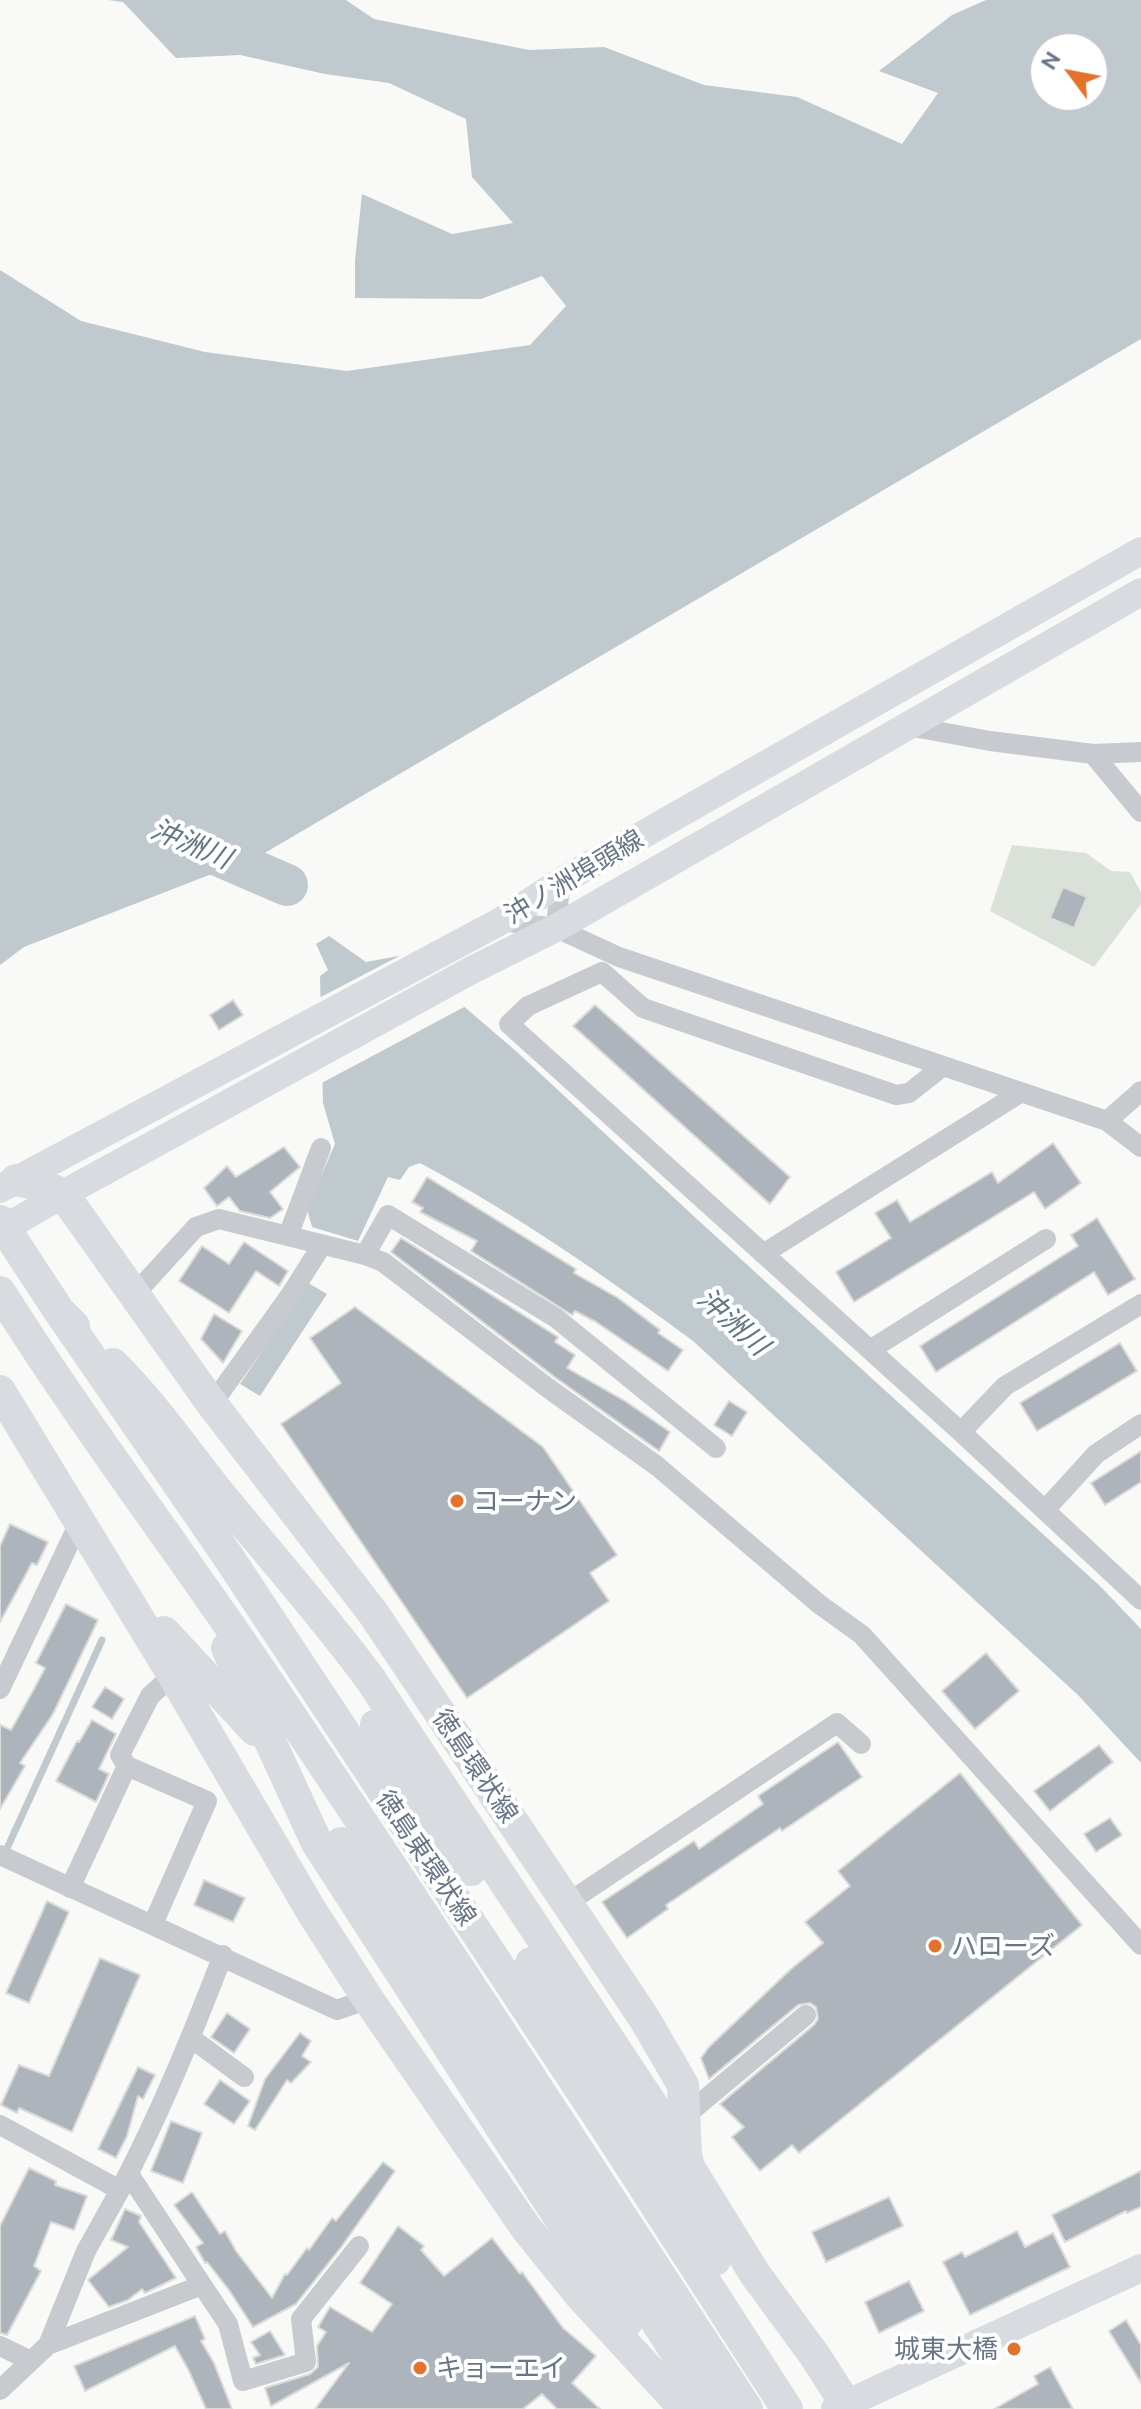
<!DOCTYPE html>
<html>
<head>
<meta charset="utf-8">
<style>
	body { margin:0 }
	#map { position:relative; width:1141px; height:2409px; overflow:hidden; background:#f9f9f7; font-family:Ubuntu,sans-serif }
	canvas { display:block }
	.north { position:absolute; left:1029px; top:32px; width:80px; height:80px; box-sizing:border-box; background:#fff; border:2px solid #c3c8cf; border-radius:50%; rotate:302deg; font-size:22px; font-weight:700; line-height:32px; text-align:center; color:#687588 }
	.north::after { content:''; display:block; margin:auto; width:28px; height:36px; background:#e4712c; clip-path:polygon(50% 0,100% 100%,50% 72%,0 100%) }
</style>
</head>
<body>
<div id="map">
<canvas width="1141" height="2409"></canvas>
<div class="north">N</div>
</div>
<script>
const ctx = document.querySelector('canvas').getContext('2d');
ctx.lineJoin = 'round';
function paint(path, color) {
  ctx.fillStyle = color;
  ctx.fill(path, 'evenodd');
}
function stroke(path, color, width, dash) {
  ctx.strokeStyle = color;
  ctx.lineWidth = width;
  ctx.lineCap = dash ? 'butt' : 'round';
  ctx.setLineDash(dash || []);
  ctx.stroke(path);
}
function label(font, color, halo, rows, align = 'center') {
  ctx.font = font + ' Ubuntu,"Noto Sans JP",sans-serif';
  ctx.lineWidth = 8;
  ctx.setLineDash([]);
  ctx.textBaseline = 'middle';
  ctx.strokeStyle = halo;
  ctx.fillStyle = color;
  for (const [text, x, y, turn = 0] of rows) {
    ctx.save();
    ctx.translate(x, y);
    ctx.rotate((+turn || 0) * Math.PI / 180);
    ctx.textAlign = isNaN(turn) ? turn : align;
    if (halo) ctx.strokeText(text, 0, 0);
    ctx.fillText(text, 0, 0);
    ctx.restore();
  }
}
const green = new Path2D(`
	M1012,845L1086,853L1111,871L1130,872L1141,892V904L1094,967L990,911Z`);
const water = new Path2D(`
	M108,0H346L374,19L529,50L604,47L704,85L797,97L902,144L938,93L879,71L952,15L986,0H1141V339L263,854L24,947L0,965V270L81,321L205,352L347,371L530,345L566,306L542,276L481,299L355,298V260L362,194L452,234L513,223L472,177L466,119L389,83L325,74L240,55L176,58L123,2ZM1093,48V96H1045V48Z
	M329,936L366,962L404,955L517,1052L699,1221L1101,1587L1141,1629V1763L1078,1695L693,1341C605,1276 516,1214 420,1163L409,1167L400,1180L388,1177L358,1241L312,1227L307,1209L335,1144L323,1103L320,976L328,970L316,944Z
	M308,1283L327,1294L260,1396L240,1384Z`);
const pier = new Path2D(`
	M407,952L468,1005L318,1085L317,999Z`);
const stream = new Path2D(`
	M4,1855L102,1640`);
const river = new Path2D(`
	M185,841L287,885`);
const building = new Path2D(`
	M1063,887L1087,897L1074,928L1050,918Z
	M233,1000L243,1015L219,1030L210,1015Z
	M595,1005L790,1177L770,1204L573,1026Z
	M1053,1143L1081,1183L1045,1209L1034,1192L854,1302L836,1272L891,1238L875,1213L897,1200L910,1222L992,1172L998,1183Z
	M284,1147L300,1167L270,1192L283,1209L270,1218L240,1211L229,1197L217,1206L204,1188L227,1166L236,1177Z
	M427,1177L576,1269L574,1273L618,1298L660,1330L658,1333L683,1350L668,1371L596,1322L575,1311L572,1315L471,1251L477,1241L420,1212L423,1208L412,1202Z
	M1097,1218L1135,1279L1108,1295L1094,1272L936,1372L920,1346L1078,1246L1071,1235Z
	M401,1238L558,1337L555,1342L575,1355L567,1368L625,1401L670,1432L659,1451L556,1378L391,1252Z
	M244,1242L288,1271L279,1286L256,1271L229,1313L179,1281L202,1246L229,1264Z
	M355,1307L543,1447L617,1555L590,1573L609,1601L467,1698L281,1424L341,1383L310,1338Z
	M214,1314L242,1331L223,1363L201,1339Z
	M1120,1343L1137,1371L1037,1431L1020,1403Z
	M729,1401L747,1412L732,1436L714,1425Z
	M1141,1451V1482L1105,1505L1091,1483Z
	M10,1524L48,1542L37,1565L32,1563L0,1622V1546Z
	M66,1604L98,1620L53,1714L20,1763L25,1766L0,1809V1725L11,1730L34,1689L45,1668L36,1663Z
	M986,1653L1019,1691L975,1729L942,1691Z
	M105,1687L124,1699L112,1719L92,1707Z
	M92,1720L116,1734L99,1769L109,1774L96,1802L56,1781L77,1741L79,1742Z
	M838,1742L862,1777L782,1831L780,1828L666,1905L668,1909L627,1938L602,1902L694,1841L699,1849L763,1804L758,1796Z
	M1099,1745L1113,1762L1050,1811L1034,1791Z
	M960,1773L1082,1925L799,2153L792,2145L760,2171L732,2137L744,2127L720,2104L814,2025L818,2019L816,2007L810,2003L798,2005L709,2079L701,2058L709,2047L791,1969L823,1943L805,1922L850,1886L838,1871Z
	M1110,1818L1122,1835L1096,1852L1084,1834Z
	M204,1880L245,1898L233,1922L194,1905Z
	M47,1901L69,1912L29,2003L6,1993Z
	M100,1958L140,1975L72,2132L19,2108L17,2113L1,2105L19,2065L49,2076Z
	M227,2013L250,2029L234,2053L211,2037Z
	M300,2033L311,2041L302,2056L311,2062L291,2083L287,2080L255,2130L248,2126L265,2079Z
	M138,2067L155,2075L143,2099L138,2096L127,2136L116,2158L98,2149Z
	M220,2080L250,2101L234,2124L204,2104Z
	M171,2121L202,2133L183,2183L151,2171Z
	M383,2162L395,2171L342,2246L296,2304L253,2327L229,2290L207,2262L205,2263L196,2247L203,2243L174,2205L192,2192L220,2234L225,2231L236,2251L272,2298L285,2274L287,2275L307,2248L309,2250L332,2218L336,2221Z
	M29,2168L56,2181L55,2185L87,2196L74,2230L51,2222L34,2266L41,2271L7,2335L0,2333V2226Z
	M1141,2171V2207L1127,2213L1126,2211L1065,2242L1052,2215Z
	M889,2197L903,2226L826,2262L812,2232Z
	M125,2209L141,2216L139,2222L176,2278L145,2293L142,2289L128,2300L109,2307L88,2280L128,2247L111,2240Z
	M398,2226L424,2246L421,2250L444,2276L492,2238L520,2274L522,2272L563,2328L596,2356L572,2383L600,2409H557L542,2394L523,2409H315L349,2363L271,2406L265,2388L310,2374L318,2367L317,2346L326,2332L318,2327L330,2307L372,2332L392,2304L360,2283Z
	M1017,2231L1025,2247L1053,2233L1070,2267L970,2315L943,2262L962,2252L965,2257Z
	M909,2281L924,2311L879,2333L865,2302Z
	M195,2316L205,2339L201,2341L214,2363L232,2409H206L189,2371L175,2346L85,2391L74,2366Z
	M1126,2320L1141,2345V2383L1109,2331Z
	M270,2331L285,2355L256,2364L253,2358L260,2355L251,2342Z
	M1050,2367L1073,2409H994L1038,2384L1034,2376Z`);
const street = new Path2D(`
	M908,726L990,741L1093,754L1141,752
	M1093,754L1141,812
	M501,921L556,928L619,957L1107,1121L1141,1147
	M556,928L559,895L565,879
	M942,1067L909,1093L896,1095L643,1008L602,972L528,1006L509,1024L961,1432L1141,1600
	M1107,1121L1141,1091
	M288,1236L321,1148
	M763,1254L1020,1093
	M365,1255L383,1262L548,1388L657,1466L819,1604L862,1635L1141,1945
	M133,1296L196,1227L219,1219L365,1255L388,1215L556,1318L716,1448
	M870,1350L1046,1239
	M212,1404L291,1294L322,1245
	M961,1432L1005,1386L1141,1304
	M1045,1510L1096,1454L1141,1424
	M0,1689L80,1521
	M0,1855L337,2010L368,1999
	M70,1888L127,1766
	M566,1904L837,1723L861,1744
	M153,1924L207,1801L127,1766L120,1755L150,1696L173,1675
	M191,2038L244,2077
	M685,2116L806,2015
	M0,2125L120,2190L86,2251L48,2345
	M129,2174L202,2285
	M120,2190C160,2114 192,2035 223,1955
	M0,2346L31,2361
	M0,2390L48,2345L202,2285L228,2324L243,2381L306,2362L301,2319L359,2246`);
const secondary = new Path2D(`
	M0,1189L501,921L565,879L1141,551
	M0,1231L63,1194L470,971L556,928L1141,592
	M835,2409L1141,2268`);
const primary = new Path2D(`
	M16,1180L40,1185L63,1194L212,1404L373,1613L644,2018L683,2085L686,2156L690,2169L755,2274L815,2356L849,2409
	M0,1221L59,1311L74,1326
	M0,1292C83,1424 177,1547 264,1676C428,1919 587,2164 747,2409
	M59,1311L227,1555L606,2128L787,2409
	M113,1364C153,1404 184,1449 219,1493C270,1555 323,1615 371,1680L686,2156
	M0,1391L173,1675L312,1912L368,1999L526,2228L580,2295L685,2409
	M164,1632L255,1730
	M227,1648L317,1843L627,2322
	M376,1725L471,1870
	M341,1843L418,1955L713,2409
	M531,1963L654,2155L715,2260`);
const markers = [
	[457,1501,8,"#e4712c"],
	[935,1946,8,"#e4712c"],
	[1014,2349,8,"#e4712c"],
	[420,2368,8,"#e4712c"]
];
const streetNames = [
	["沖ノ洲埠頭線",574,877,-31],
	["徳島環状線",475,1766,56],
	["徳島東環状線",426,1858,56]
];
const poiNames = [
	["コーナン",473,1501],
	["ハローズ",951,1946],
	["城東大橋",998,2349,"right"],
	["キョーエイ",436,2368]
];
const waterNames = [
	["沖洲川",191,844,23],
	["沖洲川",733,1322,42]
];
paint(green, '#dae1d8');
paint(water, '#c0c9ce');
paint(pier, '#f9f9f7');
stroke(stream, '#c0c9ce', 7);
stroke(river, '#c0c9ce', 42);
paint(building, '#aeb4bc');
stroke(building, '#dbdbd9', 2);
stroke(street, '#c7cace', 20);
stroke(secondary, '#d8dbe0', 28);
stroke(primary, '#d8dbe0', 32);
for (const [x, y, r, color] of markers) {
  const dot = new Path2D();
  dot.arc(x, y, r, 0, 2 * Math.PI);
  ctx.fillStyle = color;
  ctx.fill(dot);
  stroke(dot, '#fff', 3);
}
label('26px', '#687588', '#fff', streetNames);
label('26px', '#687588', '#fff', poiNames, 'left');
label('italic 28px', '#647683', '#fff', waterNames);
</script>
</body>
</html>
